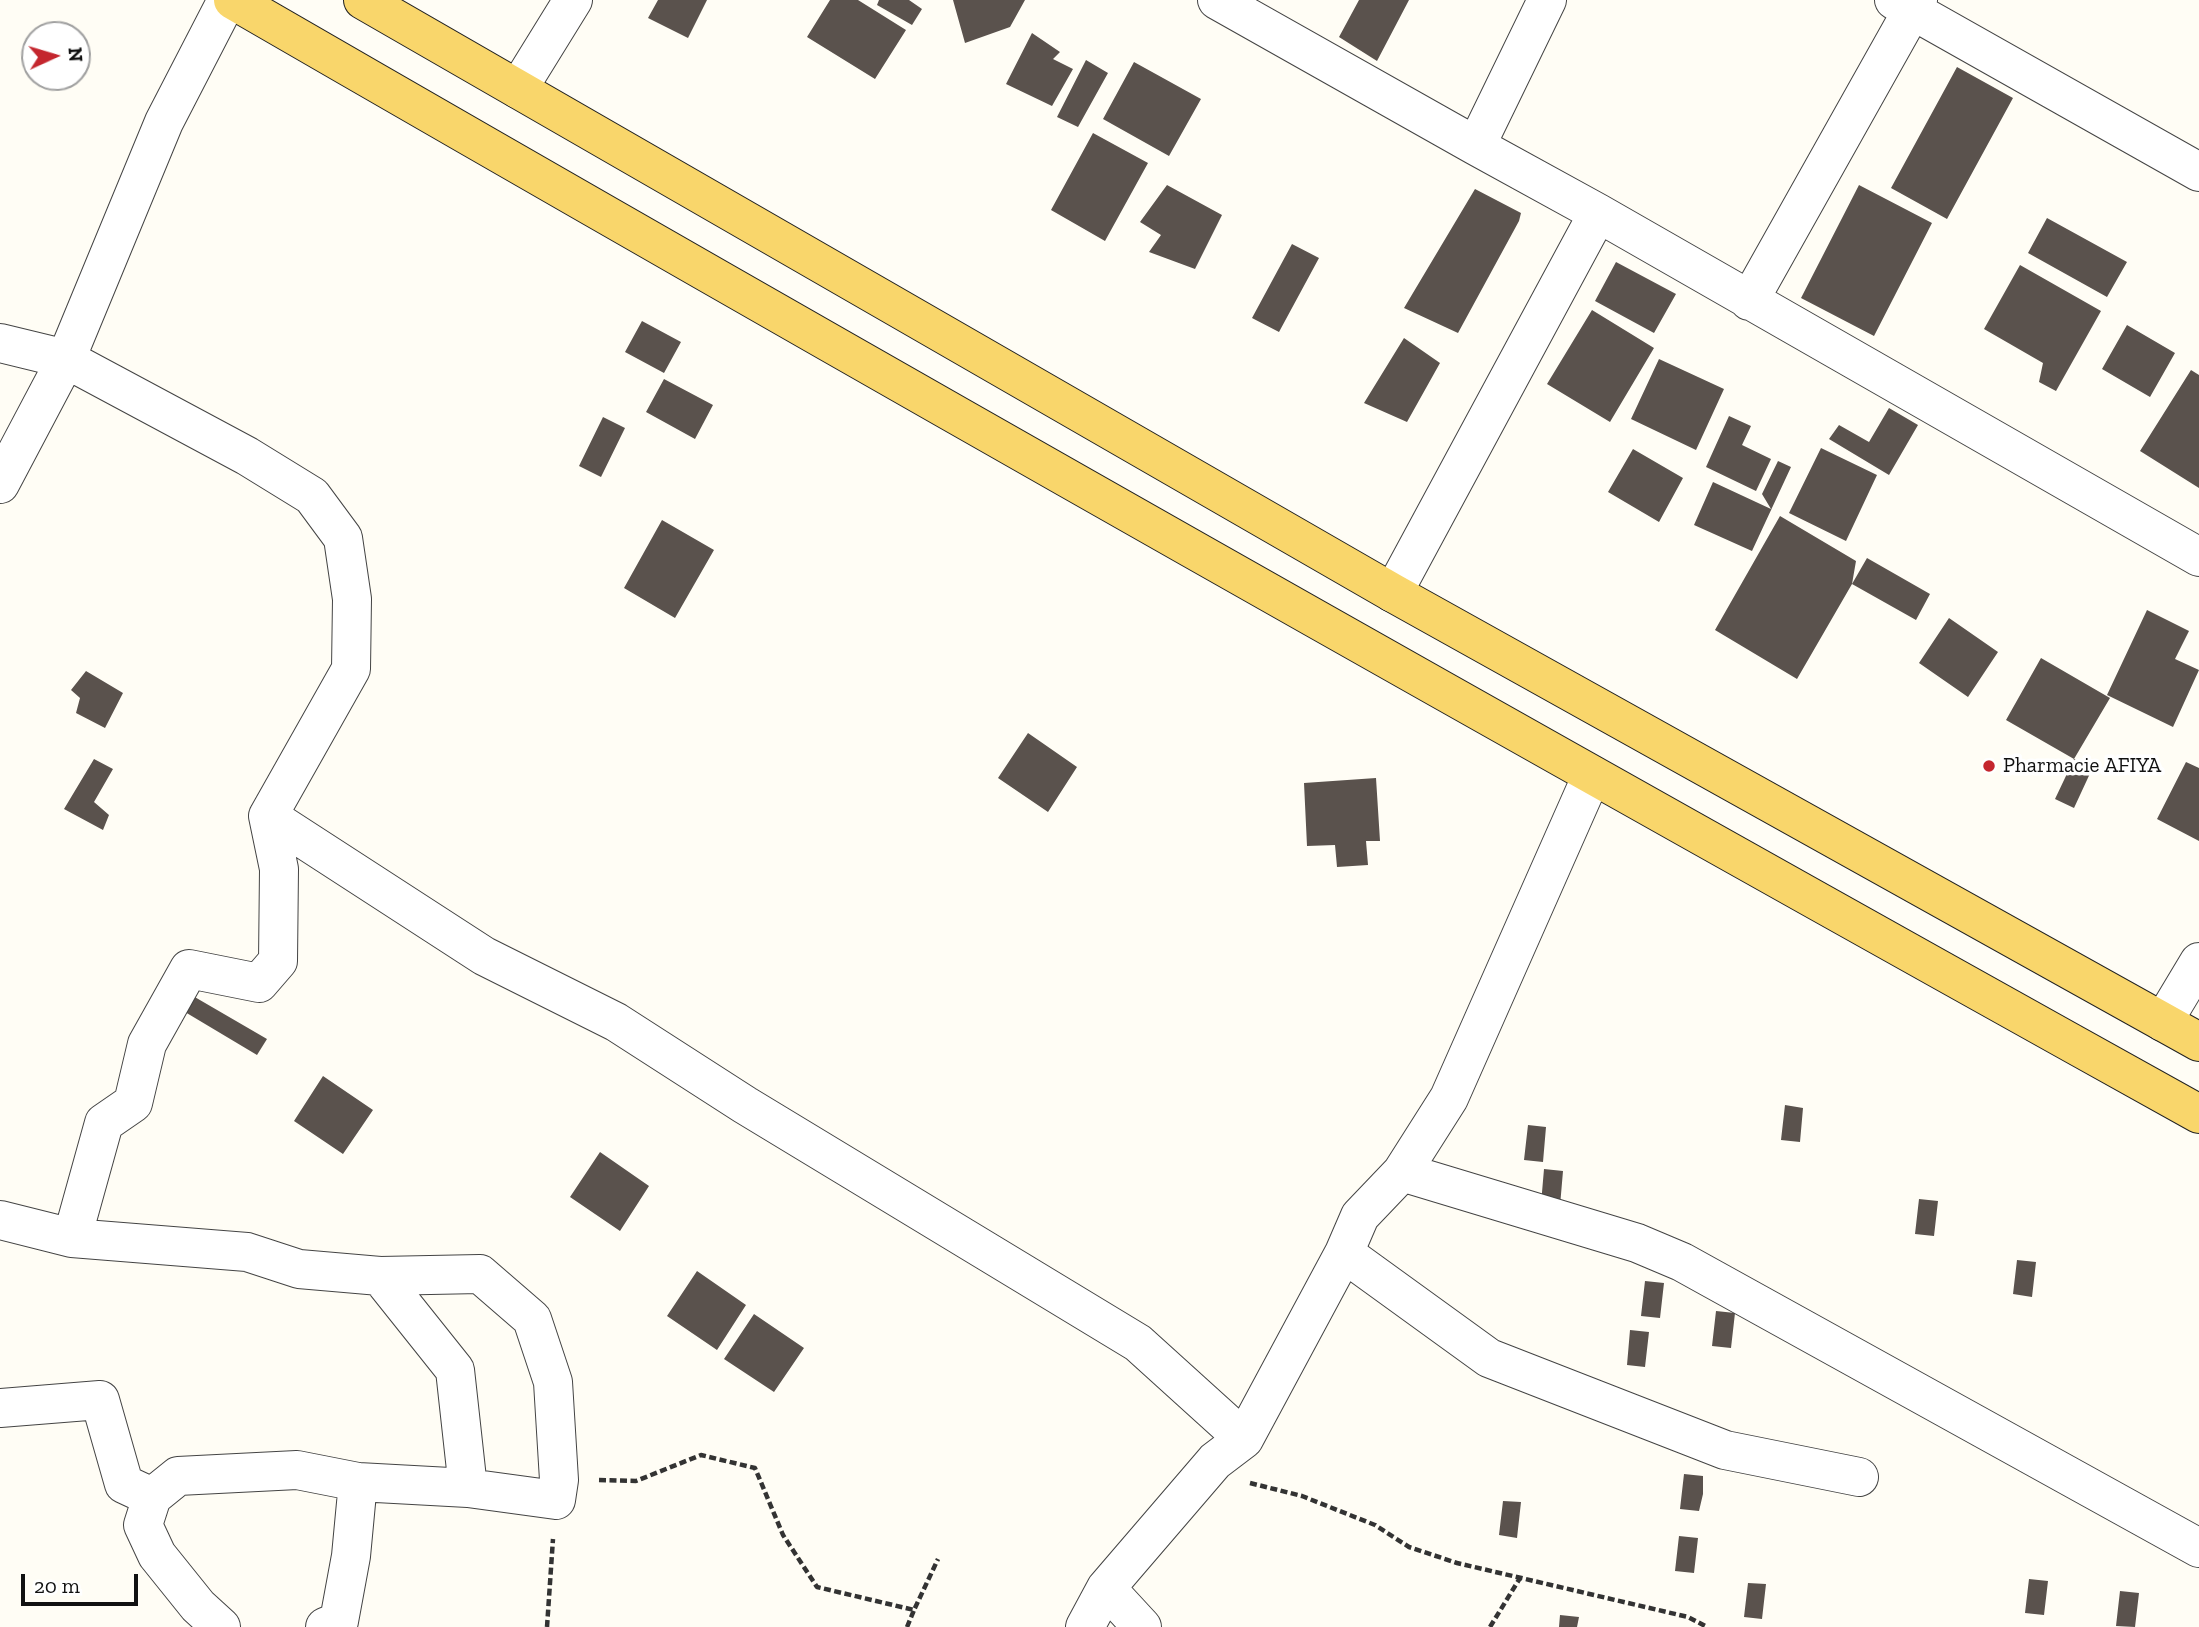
<!DOCTYPE html>
<html>
<head>
<meta charset="utf-8">
<style>
	body { margin:0 }
	#map { position:relative; width:2199px; height:1627px; overflow:hidden; background:#fffdf5; font-family:"Zilla Slab",serif }
	canvas { display:block }
	.north { position:absolute; left:21px; top:21px; width:70px; height:70px; box-sizing:border-box; background:#fff; border:2px solid #a0a0a0; border-radius:50%; rotate:86deg; font-size:19px; font-weight:700; line-height:28px; text-align:center; color:#111 }
	.north::after { content:''; display:block; margin:auto; width:24px; height:32px; background:#c4262e; clip-path:polygon(50% 0,100% 100%,50% 72%,0 100%) }
	.scale { position:absolute; left:21px; top:1574px; width:117px; height:32px; box-sizing:border-box; border:4px solid #111; border-top:0; padding-left:9px; font-size:21px; line-height:24px; white-space:nowrap; color:#111; -webkit-text-stroke:5px #fff; paint-order:stroke }
</style>
</head>
<body>
<div id="map">
<canvas width="2199" height="1627"></canvas>
<div class="north">N</div>
<div class="scale">20 m</div>
</div>
<script>
const ctx = document.querySelector('canvas').getContext('2d');
ctx.lineJoin = 'round';
function paint(path, color) {
  ctx.fillStyle = color;
  ctx.fill(path, 'evenodd');
}
function stroke(path, color, width, dash) {
  ctx.strokeStyle = color;
  ctx.lineWidth = width;
  ctx.lineCap = dash ? 'butt' : 'round';
  ctx.setLineDash(dash || []);
  ctx.stroke(path);
}
function label(font, color, halo, rows, align = 'center') {
  ctx.font = font + ' "Zilla Slab",serif';
  ctx.lineWidth = 7;
  ctx.setLineDash([]);
  ctx.textBaseline = 'middle';
  ctx.strokeStyle = halo;
  ctx.fillStyle = color;
  for (const [text, x, y, turn = 0] of rows) {
    ctx.save();
    ctx.translate(x, y);
    ctx.rotate((+turn || 0) * Math.PI / 180);
    ctx.textAlign = isNaN(turn) ? turn : align;
    if (halo) ctx.strokeText(text, 0, 0);
    ctx.fillText(text, 0, 0);
    ctx.restore();
  }
}
const building = new Path2D(`
	M658,0H707L688,38L648,18Z
	M830,0H858L906,30L875,79L807,37Z
	M879,0H909L922,9L912,25L877,5Z
	M953,0H1025L1010,27L965,43Z
	M1359,0H1409L1377,61L1339,37Z
	M1032,33L1060,52L1053,59L1073,69L1052,106L1006,84Z
	M1086,60L1108,73L1078,127L1057,117Z
	M1134,62L1201,99L1169,156L1103,119Z
	M1957,67L2013,98L1947,219L1891,188Z
	M1093,133L1148,163L1105,241L1051,210Z
	M1167,185L1222,215L1195,269L1149,252L1161,235L1140,222Z
	M1859,185L1932,223L1874,336L1801,298Z
	M1475,189L1521,213L1519,221L1458,333L1404,308Z
	M2047,218L2127,262L2107,297L2028,253Z
	M1292,244L1319,258L1279,332L1252,318Z
	M1616,262L1676,294L1654,333L1595,301Z
	M2020,265L2101,311L2056,391L2039,382L2043,363L1984,329Z
	M1592,310L1654,348L1610,422L1547,384Z
	M642,321L681,342L664,373L625,352Z
	M2127,325L2175,353L2150,397L2102,369Z
	M1404,338L1440,363L1407,422L1364,403Z
	M1659,359L1724,389L1696,450L1631,419Z
	M2191,370L2199,375V488L2140,451Z
	M664,379L713,405L695,439L646,412Z
	M1889,408L1918,425L1889,475L1829,439L1839,425L1869,442Z
	M1729,416L1751,426L1742,445L1771,459L1756,491L1706,467Z
	M603,417L625,428L601,477L579,466Z
	M1821,448L1877,475L1846,541L1789,513Z
	M1633,449L1683,478L1659,522L1608,492Z
	M1778,461L1791,467L1752,551L1694,525L1713,482L1771,509L1762,494Z
	M1780,516L1856,561L1852,584L1797,679L1715,630Z
	M662,520L714,550L675,618L624,588Z
	M1867,558L1930,594L1916,620L1852,584Z
	M2147,610L2189,631L2175,659L2199,670L2173,727L2107,695Z
	M1949,618L1998,652L1968,697L1919,663Z
	M2041,658L2110,698L2074,759L2006,720Z
	M86,671L123,693L105,728L76,713L80,698L71,690Z
	M1028,733L1077,767L1048,812L998,778Z
	M94,759L113,769L94,802L109,815L103,830L64,809Z
	M2074,759L2093,767L2074,808L2055,799Z
	M2186,762L2199,768V841L2157,819Z
	M1376,778L1380,841H1366L1368,865L1337,867L1335,845L1307,846L1304,783Z
	M193,996L267,1039L257,1055L185,1012Z
	M323,1076L373,1110L343,1154L294,1121Z
	M1785,1105L1803,1108L1800,1142L1781,1140Z
	M1528,1125L1546,1127L1543,1162L1524,1160Z
	M600,1152L649,1186L620,1231L570,1197Z
	M1544,1169L1563,1171L1560,1206L1541,1204Z
	M1919,1199L1938,1201L1934,1236L1915,1234Z
	M2017,1260L2036,1262L2032,1297L2013,1294Z
	M697,1271L746,1305L717,1350L667,1316Z
	M1645,1281L1664,1283L1660,1318L1641,1316Z
	M1716,1311L1735,1313L1731,1348L1712,1346Z
	M754,1314L804,1348L774,1392L724,1359Z
	M1630,1330L1649,1332L1645,1367L1627,1365Z
	M1684,1474L1703,1476V1494L1699,1511L1680,1509Z
	M1503,1501L1521,1502L1517,1538L1499,1535Z
	M1679,1536L1698,1538L1694,1573L1675,1571Z
	M2029,1579L2048,1581L2044,1615L2025,1613Z
	M1748,1583L1766,1584L1762,1619L1744,1617Z
	M2120,1591L2139,1593L2135,1627L2116,1626Z
	M1560,1615L1579,1617L1577,1627H1559Z`);
const path = new Path2D(`
	M599,1480L636,1481L701,1455L755,1468L783,1535L817,1587L914,1610L938,1559
	M1250,1483L1302,1496L1375,1525L1409,1547L1457,1563L1688,1617L1707,1627
	M547,1627L553,1539
	M907,1627L914,1610
	M1490,1627L1520,1578`);
const minor = new Path2D(`
	M1217,0L1476,146L1598,213L2199,557
	M1894,0L2199,172
	M518,89L573,0
	M1476,146L1547,0
	M1749,301L1918,0
	M0,343L66,359L247,456L312,496L343,538L352,599L351,669L268,816L279,869L278,961L259,983L189,969L147,1044L133,1103L104,1123L72,1238
	M0,484L66,359L164,122L227,0
	M1393,593L1598,213
	M268,816L484,956L616,1022L745,1105L1138,1343L1244,1439
	M2163,1022L2199,962
	M1402,1172L1637,1243L1682,1262L2199,1548
	M0,1220L72,1238L247,1252L299,1269L380,1276L480,1274L532,1319L553,1382L559,1480L556,1500L468,1488L358,1482L297,1470L178,1476L152,1497L143,1525L157,1555L198,1606L221,1627
	M1344,1253L1489,1358L1725,1450L1859,1477
	M380,1276L455,1370L468,1488
	M0,1408L100,1400L124,1484L152,1497
	M1106,1588L1142,1627
	M325,1627L339,1621L351,1556L358,1482
	M1085,1627L1106,1588L1215,1461L1244,1439L1344,1253L1360,1216L1402,1172L1449,1098L1592,775`);
const major = new Path2D(`
	M233,0C885,377 1541,748 2199,1114
	M363,0L1393,593L2199,1042`);
const markers = [
	[1989,766,7,"#c4262e"]
];
const poiNames = [
	["Pharmacie AFIYA",2003,766]
];
paint(building, '#5a524d');
stroke(minor, '#444', 40);
stroke(major, '#222', 40);
stroke(path, '#333', 4.5, [7, 3.5]);
stroke(minor, '#fff', 38);
stroke(major, '#f9d66b', 38);
for (const [x, y, r, color] of markers) {
  const dot = new Path2D();
  dot.arc(x, y, r, 0, 2 * Math.PI);
  ctx.fillStyle = color;
  ctx.fill(dot);
  stroke(dot, '#fff', 2.5);
}
label('21px', '#111', '#fff', poiNames, 'left');
</script>
</body>
</html>
